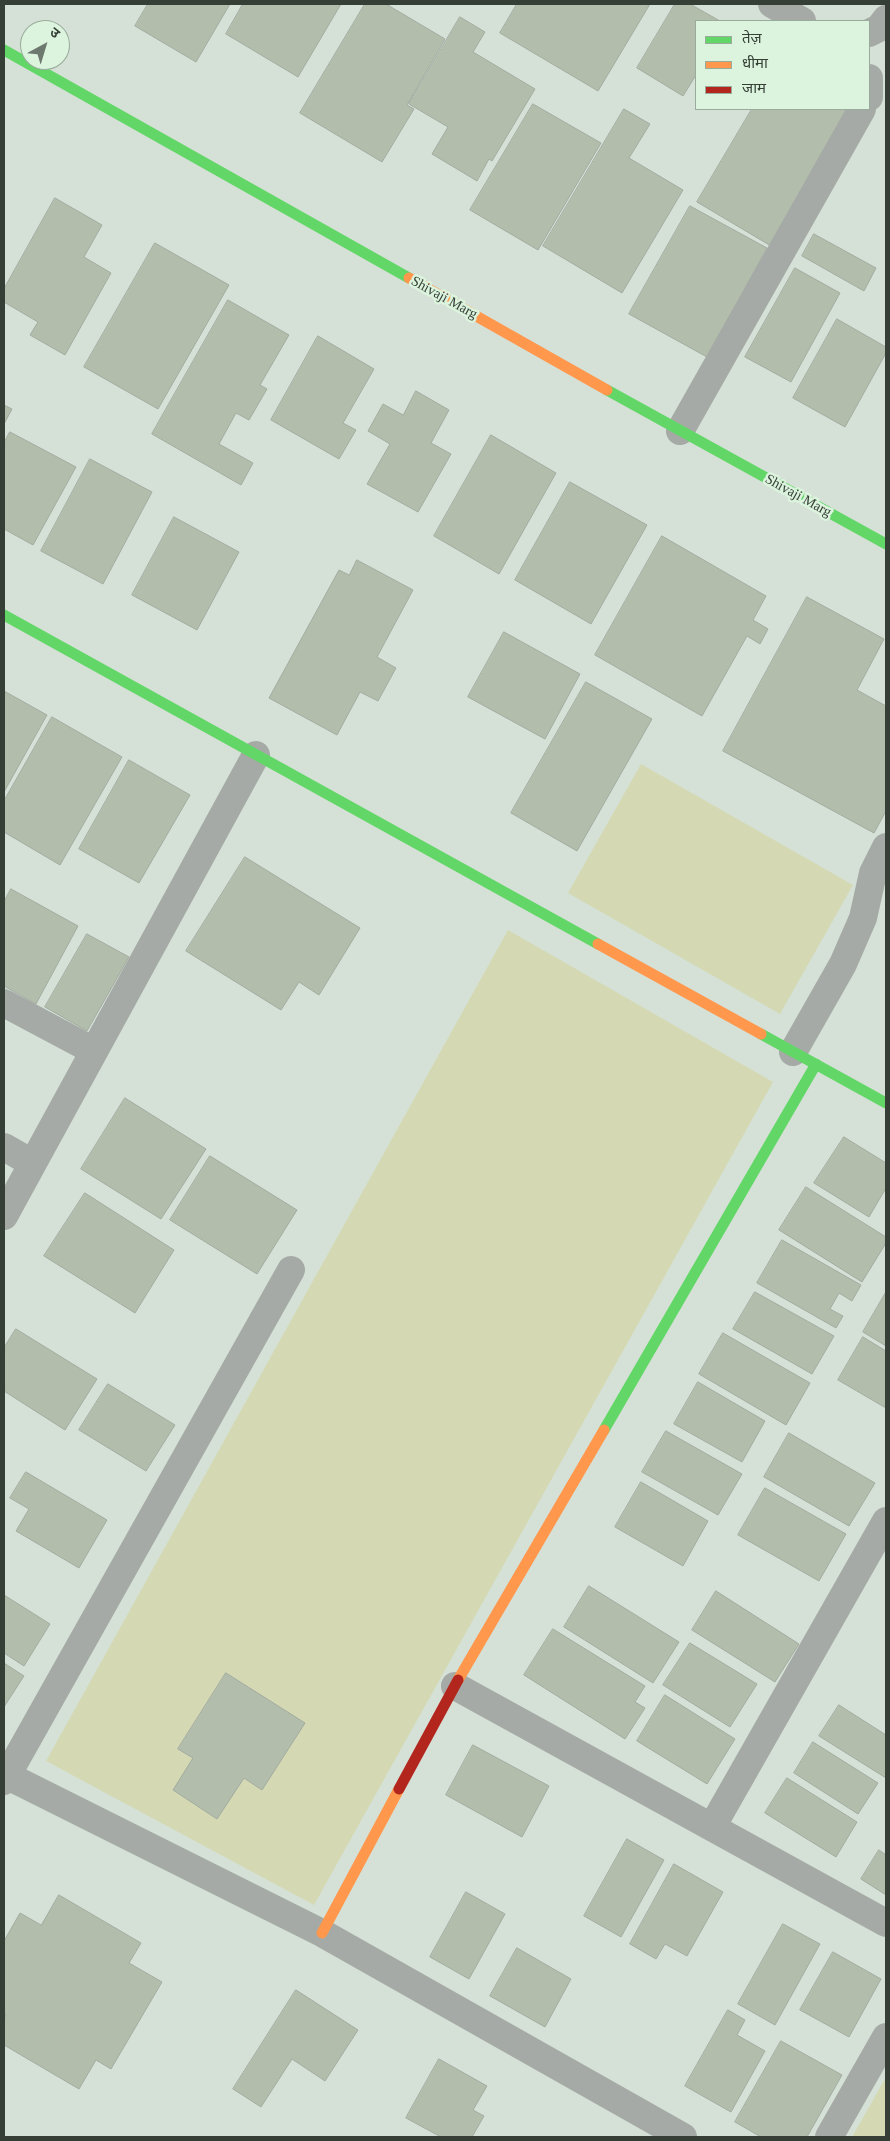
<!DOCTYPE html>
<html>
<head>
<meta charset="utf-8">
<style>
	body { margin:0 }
	#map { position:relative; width:890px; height:2141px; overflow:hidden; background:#d5e1d6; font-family:Georgia,"Noto Sans Devanagari",serif }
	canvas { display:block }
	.frame { position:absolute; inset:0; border:5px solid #353f36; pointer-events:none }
	.legend { position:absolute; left:695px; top:20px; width:175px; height:90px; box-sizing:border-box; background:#dcf4de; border:1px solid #99ac9b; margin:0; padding:6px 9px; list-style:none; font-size:15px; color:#353f36 }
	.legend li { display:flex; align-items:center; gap:10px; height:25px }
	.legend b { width:25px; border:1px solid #99ac9b }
	.north { position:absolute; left:20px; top:20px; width:50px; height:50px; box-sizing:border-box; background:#dcf4de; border:1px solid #99ac9b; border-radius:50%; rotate:39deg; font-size:14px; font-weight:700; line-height:20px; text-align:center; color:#353f36 }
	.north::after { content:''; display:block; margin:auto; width:18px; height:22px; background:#6d786e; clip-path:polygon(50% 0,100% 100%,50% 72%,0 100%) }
</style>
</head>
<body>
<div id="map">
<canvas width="890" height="2141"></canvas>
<div class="frame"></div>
<ul class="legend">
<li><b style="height:6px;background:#63d668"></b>तेज़</li>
<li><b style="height:6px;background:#ff974d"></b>धीमा</li>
<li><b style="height:6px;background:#b3261e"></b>जाम</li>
</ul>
<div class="north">उ</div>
</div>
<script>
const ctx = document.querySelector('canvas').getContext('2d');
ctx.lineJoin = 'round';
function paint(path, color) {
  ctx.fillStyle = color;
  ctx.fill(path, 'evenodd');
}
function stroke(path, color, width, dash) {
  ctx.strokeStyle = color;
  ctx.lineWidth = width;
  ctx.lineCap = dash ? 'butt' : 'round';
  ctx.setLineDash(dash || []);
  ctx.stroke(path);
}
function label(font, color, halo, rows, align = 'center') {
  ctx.font = font + ' Georgia,serif';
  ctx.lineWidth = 5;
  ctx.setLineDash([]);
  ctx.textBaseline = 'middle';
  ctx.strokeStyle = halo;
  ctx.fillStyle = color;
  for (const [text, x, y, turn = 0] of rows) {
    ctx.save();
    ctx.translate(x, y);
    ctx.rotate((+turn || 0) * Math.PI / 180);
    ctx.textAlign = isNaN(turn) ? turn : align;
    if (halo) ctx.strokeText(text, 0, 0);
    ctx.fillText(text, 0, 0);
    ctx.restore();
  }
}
const green = new Path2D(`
	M641,764L853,885L780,1014L568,893Z
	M508,930L773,1082L314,1905L46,1761Z
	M886,2077V2137H852Z`);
const building = new Path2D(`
	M148,4H230L196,62L135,26Z
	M243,4H341L298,77L226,34Z
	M365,4H386L445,39L407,105L414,109L382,162L300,113Z
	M517,4H650L598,91L500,33Z
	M675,4H690L720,21H696V75L683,96L637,68Z
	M460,17L485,32L473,52L535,89L492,161L489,159L477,181L432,154L448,127L409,104Z
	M533,104L601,143L538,250L470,210Z
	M624,109L650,124L629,158L683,190L622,293L543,246Z
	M752,109H858L776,249L697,202Z
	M55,198L102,225L84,257L111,273L65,355L30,335L38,322L4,302V289Z
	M690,206L767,248L707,357L629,314Z
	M814,234L876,268L864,291L802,256Z
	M155,243L229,285L158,409L84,367Z
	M795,268L840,293L791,382L745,357Z
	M228,300L289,335L260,385L267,389L249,420L236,413L219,444L253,463L241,485L152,434Z
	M837,319L886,347V353L845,427L793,398Z
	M318,336L374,369L343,423L356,430L339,459L271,420Z
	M416,391L449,410L431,443L451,454L418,512L367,484L390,444L368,431L383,404L403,415Z
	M4,405L12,409L4,424Z
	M10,432L76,467L33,545L4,529V443Z
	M491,435L556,473L499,574L434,536Z
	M90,459L152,492L103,584L41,551Z
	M570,482L647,525L591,624L515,580Z
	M174,517L239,552L197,630L132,595Z
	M662,536L766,596L753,620L768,629L760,644L747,636L702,716L595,655Z
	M357,560L413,590L377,657L396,668L378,701L360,692L337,735L269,698L339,570L349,575Z
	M807,597L884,639L857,690L886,706V811L874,833L723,751Z
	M504,632L580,674L545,739L468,697Z
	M586,682L652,719L577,851L511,813Z
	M4,691L47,715L4,792Z
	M52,717L122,757L60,865L4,832V801Z
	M129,760L190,795L139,883L79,849Z
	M245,857L360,928L319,995L299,982L281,1010L186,951Z
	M11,889L78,926L36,1004L4,986V902Z
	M87,934L129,957L87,1031L45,1007Z
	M125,1098L206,1149L161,1219L81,1169Z
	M844,1137L886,1163V1188L869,1217L814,1183Z
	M210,1156L297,1210L257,1274L170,1220Z
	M806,1187L886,1237V1243L862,1282L779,1230Z
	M85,1193L174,1250L135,1313L44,1256Z
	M782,1240L861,1285L852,1301L839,1293L830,1309L843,1316L836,1328L757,1283Z
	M755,1292L834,1336L812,1374L733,1329Z
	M886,1292V1346L863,1332Z
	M16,1329L97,1379L65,1430L4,1391V1348Z
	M723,1333L810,1383L786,1425L699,1374Z
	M863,1337L886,1351V1408L838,1380Z
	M698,1382L765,1421L742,1462L674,1424Z
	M108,1384L175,1425L146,1471L79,1430Z
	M666,1431L742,1474L718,1515L642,1472Z
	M789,1433L875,1483L849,1526L764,1477Z
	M26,1472L107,1520L79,1568L16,1531L29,1509L10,1498Z
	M641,1482L708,1521L683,1566L615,1527Z
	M765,1488L846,1534L819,1581L738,1535Z
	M589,1586L679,1642L653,1683L564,1627Z
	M716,1591L799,1644L775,1682L692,1630Z
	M4,1595L50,1624L24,1666L4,1653Z
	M553,1629L645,1686L635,1702L645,1708L625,1739L524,1675Z
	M690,1643L757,1684L730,1727L663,1685Z
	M4,1663L24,1676L4,1707Z
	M226,1673L305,1723L262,1790L244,1778L217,1819L173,1790L193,1758L178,1749Z
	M665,1695L735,1739L707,1784L637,1741Z
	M839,1705L886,1735V1778L819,1736Z
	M813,1742L878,1783L858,1814L794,1773Z
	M473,1745L549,1786L522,1837L446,1795Z
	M787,1778L857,1822L836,1857L765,1813Z
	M627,1839L664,1860L621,1937L584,1916Z
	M879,1850L886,1855V1895L861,1879Z
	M674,1864L723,1892L687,1956L665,1944L656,1959L630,1944Z
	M466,1892L505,1914L469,1979L430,1957Z
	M59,1895L141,1943L129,1963L162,1982L111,2069L96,2060L79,2089L4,2045V2019L6,2015L4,2014V1941L20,1913L41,1925Z
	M783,1924L820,1944L775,2025L738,2004Z
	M517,1948L571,1979L545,2027L490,1996Z
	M833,1952L881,1979L849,2037L800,2010Z
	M296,1990L358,2030L325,2081L292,2059L261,2107L233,2089Z
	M728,2010L745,2020L737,2035L765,2051L731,2112L685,2086Z
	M781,2041L842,2075L807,2137H761L735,2122Z
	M439,2059L487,2086L473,2110L484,2116L472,2137H441L406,2118Z`);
const street = new Path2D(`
	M772,4L802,21
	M869,33L879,28L886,19
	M869,78V97
	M680,431L862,109
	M4,1003L94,1051
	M793,1052L843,964L863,918L873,873L886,847
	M4,1147L32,1163
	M4,1216L256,755
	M455,1686L886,1923
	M4,1774L322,1933L683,2137
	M4,1781L291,1270
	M712,1827L886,1521
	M829,2137L886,2037`);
const fast = new Path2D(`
	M4,50L409,278
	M607,390L886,544
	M4,615L598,944
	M761,1034L886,1103
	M604,1430L816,1064`);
const slow = new Path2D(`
	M409,278L607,390
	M598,944L761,1034
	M458,1680L604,1430
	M322,1933L399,1789`);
const jam = new Path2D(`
	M399,1789L458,1680`);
const streetNames = [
	["Shivaji Marg",444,298,29],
	["Shivaji Marg",798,496,29]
];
paint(green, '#d4d9b4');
paint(building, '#b2beab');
stroke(building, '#a3aba1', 1);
stroke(street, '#a5aaa6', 28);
stroke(fast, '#63d668', 11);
stroke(slow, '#ff974d', 11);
stroke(jam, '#b3261e', 11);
label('14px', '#353f36', '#dcf4de', streetNames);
</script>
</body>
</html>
